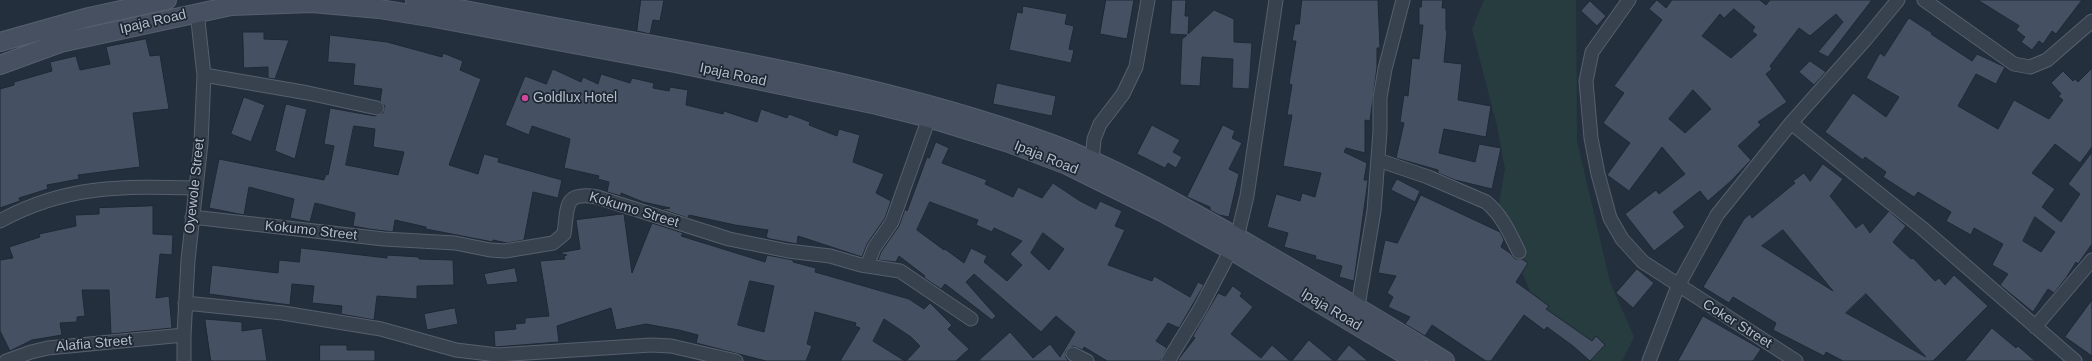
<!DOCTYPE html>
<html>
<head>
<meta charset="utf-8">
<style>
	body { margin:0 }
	canvas { display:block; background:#242f3e }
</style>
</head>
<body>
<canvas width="2092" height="361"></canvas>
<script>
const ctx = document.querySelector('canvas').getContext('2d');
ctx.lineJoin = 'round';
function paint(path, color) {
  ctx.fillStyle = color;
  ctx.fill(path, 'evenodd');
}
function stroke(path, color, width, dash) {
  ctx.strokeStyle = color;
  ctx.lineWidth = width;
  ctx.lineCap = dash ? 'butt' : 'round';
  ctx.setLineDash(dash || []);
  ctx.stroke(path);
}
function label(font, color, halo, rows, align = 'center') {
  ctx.font = font + ' Helvetica,sans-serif';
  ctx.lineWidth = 3.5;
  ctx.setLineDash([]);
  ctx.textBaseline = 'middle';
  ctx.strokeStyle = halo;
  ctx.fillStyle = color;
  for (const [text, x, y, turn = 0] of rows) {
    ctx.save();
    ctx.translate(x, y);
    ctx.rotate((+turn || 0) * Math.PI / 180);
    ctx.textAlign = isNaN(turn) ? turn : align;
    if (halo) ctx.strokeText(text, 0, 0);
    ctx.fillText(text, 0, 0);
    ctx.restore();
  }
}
const green = new Path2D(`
	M1484,0H1576L1577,141L1610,282L1634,337L1622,361H1590L1588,342L1539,311L1497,216L1505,169L1497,126L1472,29Z`);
const building = new Path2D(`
	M641,0H664L660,21L653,20L650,34L637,31Z
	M1106,0H1134L1127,39L1100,34Z
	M1172,0H1186L1185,16H1189L1188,34L1214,10L1234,19V42L1252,43L1249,89L1232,88L1233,59L1202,57L1200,86L1180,85L1182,39L1187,35L1170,34Z
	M1302,0H1378L1380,48H1377V67L1370,121L1365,120V153L1346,148L1344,152L1367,163L1364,180H1368L1354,281L1339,277L1342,266L1315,259L1316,256L1284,247L1288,233L1267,227L1276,194L1300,201L1302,193L1315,197L1321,173L1283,166L1292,115H1287L1292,85L1289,84L1296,41H1292L1295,24H1299Z
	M1422,0H1443L1442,8H1446V31H1447L1444,62L1462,64L1458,100L1491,106L1486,137L1444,129L1439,153L1475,162L1479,144L1501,148L1492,189L1455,180L1438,173V170L1396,158L1404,123L1400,122L1404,95L1408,96L1412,58L1419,59L1423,25H1419V7H1421Z
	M1657,0L1666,8L1672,0H1760L1766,5L1770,0H1872L1828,57L1818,52L1843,22L1836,14L1810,36L1799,28L1770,66L1772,69L1766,74L1787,102L1758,122L1761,125L1738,146L1751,160L1731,181L1708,201L1700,191L1673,212L1685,227L1654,251L1625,214L1656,190L1659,194L1685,174L1662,147L1629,191L1607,175L1630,143L1603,123L1624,93L1614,86L1662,20L1649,9ZM1734,9L1755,27L1752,31L1757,35L1731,58L1702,36L1720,14L1724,18ZM1693,90L1711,109L1685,133L1669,119Z
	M1978,0H2082L2056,34L2052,31L2043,44L2039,41L2032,50L2021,42L2025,37L2016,30L2019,26Z
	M1590,1L1606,16L1597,26L1581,11Z
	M1023,6L1067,14L1065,24L1074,26L1069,49L1074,50L1071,63L1009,50L1017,12L1022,13Z
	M1909,18L1932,33L1931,34L1972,61L1977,54L2005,67L1996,84L1976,74L1958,106L1998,129L2014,100L2049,119L2063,100L2058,96L2061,94L2051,83L2063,71L2073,81L2075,79L2078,82L2092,68V147L2080,163L2055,144L2032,173L2055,189L2042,207L2061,222L2080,194L2068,184L2092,152V244L2078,264L2076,262L2066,278L2054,293L2048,289L2033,312L2000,285L2008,274L1992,265L2003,244L1974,228L1971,235L1946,221L1951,212L1918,192L1914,197L1883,177L1886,172L1865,157L1863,160L1825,132L1853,93L1886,117L1899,97L1866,78L1880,53L1884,56ZM2035,217L2055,232L2041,252L2023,241Z
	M243,32H264V39L289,40L275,79L268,78V67L244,68Z
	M330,35L387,42L442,57L443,53L463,61L460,70L481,79L449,165L478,174L484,154L499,158L498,162L562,180L558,198L533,192L524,240L507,243L493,240V242L426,229V227L395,220L393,232L369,229L353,226L355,213L315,203L310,222L290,218L294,199L249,187L244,215L209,208L219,159L324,180L326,174L328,175L334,146L324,144L330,108L375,116L383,113L385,106L380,101L382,89L353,85L355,64L328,62ZM354,126L375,129L373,147L404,152L398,175L346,165Z
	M146,39L150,56L160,55L169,109L133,113L140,167L78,175L79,179L47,185L48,189L19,198L20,201L0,208V89L14,85V82L52,71L50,62L76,56L80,70L110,64L106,47Z
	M1810,61L1826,72L1814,85L1799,72Z
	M553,69L581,82L583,77L598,84L601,74L630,83L632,78L654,83L653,88L669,91L670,87L688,90L686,105L723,114L724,111L757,122L761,109L787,118L789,114L810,122L809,125L837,136L839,129L860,135L853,162L884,174L876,193L891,201L885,218L867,244L862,257L798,236L797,244L770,239L766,237L768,230L735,225L689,215L688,218L661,209L670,208L643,202L621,193V196L607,192L609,182L598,179L599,176L564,168L570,139L532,126L529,135L505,125L525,76L546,84Z
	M997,83L1056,96L1052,116L993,104Z
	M244,97L265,105L251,142L231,134Z
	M286,104L307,109L295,159L275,151Z
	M1152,125L1180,140L1173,152L1182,157L1176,168L1168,163L1165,168L1137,154Z
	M1223,125L1235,131L1232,138L1242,143L1229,169L1239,174L1229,217L1219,215L1210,210V207L1187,197Z
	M936,142L949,148L942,163L987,180L985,184L1013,197L1018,187L1042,198L1053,183L1080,201L1096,209L1100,201L1122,211L1115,226L1125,230L1108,265L1152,281L1154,276L1190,297L1198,282L1204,285L1179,328L1168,323L1156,341L1167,348L1160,361H1107L1084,347L1083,350L1073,346L1066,351V358L1069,361H978L1010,332L1033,358L1050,344L1060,357L1075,332L1056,316L1041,332L974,274L966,282L996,316L992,320L945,284L941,289L926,279L924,277L925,276L899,256L896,262L878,260L881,252L899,226L905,209L907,211L927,157L929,158ZM930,202L978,220L976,225L992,232L994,228L1022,241L1010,254L1022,265L1007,281L984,262L987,256L971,248L964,263L945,249L944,250L917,230ZM1043,233L1064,249L1049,270L1031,253Z
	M1823,164L1843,179L1830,196L1856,228L1863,223L1870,233L1889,211L1906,226L1893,242L1911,259L1913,258L1935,281L1939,278L1945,285L1954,275L1988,306L1933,361H1843L1826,352L1824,356L1773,330L1776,323L1733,297L1729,303L1703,287L1744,219L1750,214L1752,218L1795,183L1793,181L1804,173L1810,181ZM1783,230L1833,291L1762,246ZM1866,294L1926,357L1846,313Z
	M1397,179L1420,191L1415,202L1391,190Z
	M1421,195L1500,232L1504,240L1501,247L1510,253L1515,259H1522L1528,263L1516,282L1549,306L1546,309L1592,341L1596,336L1605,345L1590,361L1573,346L1547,327L1544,330L1524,315L1491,361H1486L1432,325L1425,336L1405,324L1410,317L1388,307L1393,297L1387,293L1396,276L1378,273L1385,240L1397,243Z
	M153,206V234L173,235L172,255L160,254L156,298L169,296L172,328L111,334L109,290H82L85,316L77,317V322L60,323L62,335L32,340L10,351L0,331V260L13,258L9,247L40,237L39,234L76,226L75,215L99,214V208Z
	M624,214L632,273L652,223L683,233L681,236L765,262L767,255L793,260V262L816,268L815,272L909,299L924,309L930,303L952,325L948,329L969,349L956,361H906L920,346L911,337L884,319L873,341L905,361H840L860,328L855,326L856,323L815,312L807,344L812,346L806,361H766L696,343L698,335L679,330L646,324L616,330L611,308L557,326L559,342L495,347L494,331L516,329L515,324L525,323V318L549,316L540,261L565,259L564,256L567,255L558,253L580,249L576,220ZM750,281L774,286L764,332L738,325Z
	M301,248L387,258V255L419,257V259L453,260L454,285L417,286V299L377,296L374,320L341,314L342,306L312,303L314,286L292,284L290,305L209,294L212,265L278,273L279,260L299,262Z
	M515,268L518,282L487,285L484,274Z
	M1637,269L1654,283L1633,308L1616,293Z
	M1233,286L1242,293L1240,296L1253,307L1231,334L1261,358L1272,345L1290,361H1177L1195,338L1193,336L1218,293L1225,296Z
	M2092,300V356L2065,337Z
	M455,308L458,324L427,330L424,314Z
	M1703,316L1761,349L1753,361H1678Z
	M205,319L242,322V331L262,328L267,361H211Z
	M1992,328L2016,348L2018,346L2035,361H1965Z
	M1309,340L1334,361H1292Z
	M320,345H347V350H375V361H320Z
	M1349,345L1368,361H1336Z`);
const street = new Path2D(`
	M1629,0L1592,52L1586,81L1591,138L1598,174L1610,218L1622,239L1643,262L1796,361
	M1924,0L2014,64L2030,67L2047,60L2092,21
	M204,75L308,93L377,108
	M1791,123L1922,228L2075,361
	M1378,160L1428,177L1486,202C1502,215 1510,234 1519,252
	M1092,162L1094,139L1100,124L1123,94L1136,67L1148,0
	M192,217L384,239L455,243L490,250L505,251L553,243L564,234C568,207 563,191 597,197L729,239L788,251L830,256L861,265L900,271L971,319
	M0,221C65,185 123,186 195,188
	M867,266L874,248L892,222L929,118
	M185,303L283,313L381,329L456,350L497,355L651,345L671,346L736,361
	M1358,306L1374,211L1380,131V98L1385,69L1403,0
	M2035,327L2092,260
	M1073,354L1087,361
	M6,361L31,352L48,348L184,335
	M184,361V335L188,260L201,143L204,75L197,12
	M1168,361L1200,309L1237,238L1247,196L1276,0
	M1649,361L1678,286L1717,215L1791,123L1865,40L1898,0`);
const secondary = new Path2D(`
	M415,0C628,45 847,69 1052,144C1116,168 1176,203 1235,236C1306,277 1376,317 1445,361
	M0,42L89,17L167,0
	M0,65L60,43L231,6L312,3L379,9L435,18L675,63L877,105L925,117L1009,143L1067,165L1164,213L1231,250L1416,361`);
const markers = [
	[525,98,4,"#d1479c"]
];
const streetNames = [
	["Ipaja Road",153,22,-13],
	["Ipaja Road",733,75,12],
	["Ipaja Road",1046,158,22],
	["Oyewole Street",195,186,-84],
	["Kokumo Street",634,210,17],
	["Kokumo Street",311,231,6],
	["Ipaja Road",1331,310,31],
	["Coker Street",1737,324,32],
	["Alafia Street",94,344,-5]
];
const poiNames = [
	["Goldlux Hotel",533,98]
];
paint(green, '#263c3f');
paint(building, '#455162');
stroke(building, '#1f2835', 1);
stroke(street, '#565f6c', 15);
stroke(secondary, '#565f6c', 20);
stroke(street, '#38414e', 13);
stroke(secondary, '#465061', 18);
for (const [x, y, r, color] of markers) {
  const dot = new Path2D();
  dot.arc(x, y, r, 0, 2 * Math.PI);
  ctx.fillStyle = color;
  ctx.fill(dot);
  stroke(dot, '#1d2633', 1.5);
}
label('14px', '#b4bcc9', '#1d2633', streetNames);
label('14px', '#b4bcc9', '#1d2633', poiNames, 'left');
</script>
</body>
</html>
